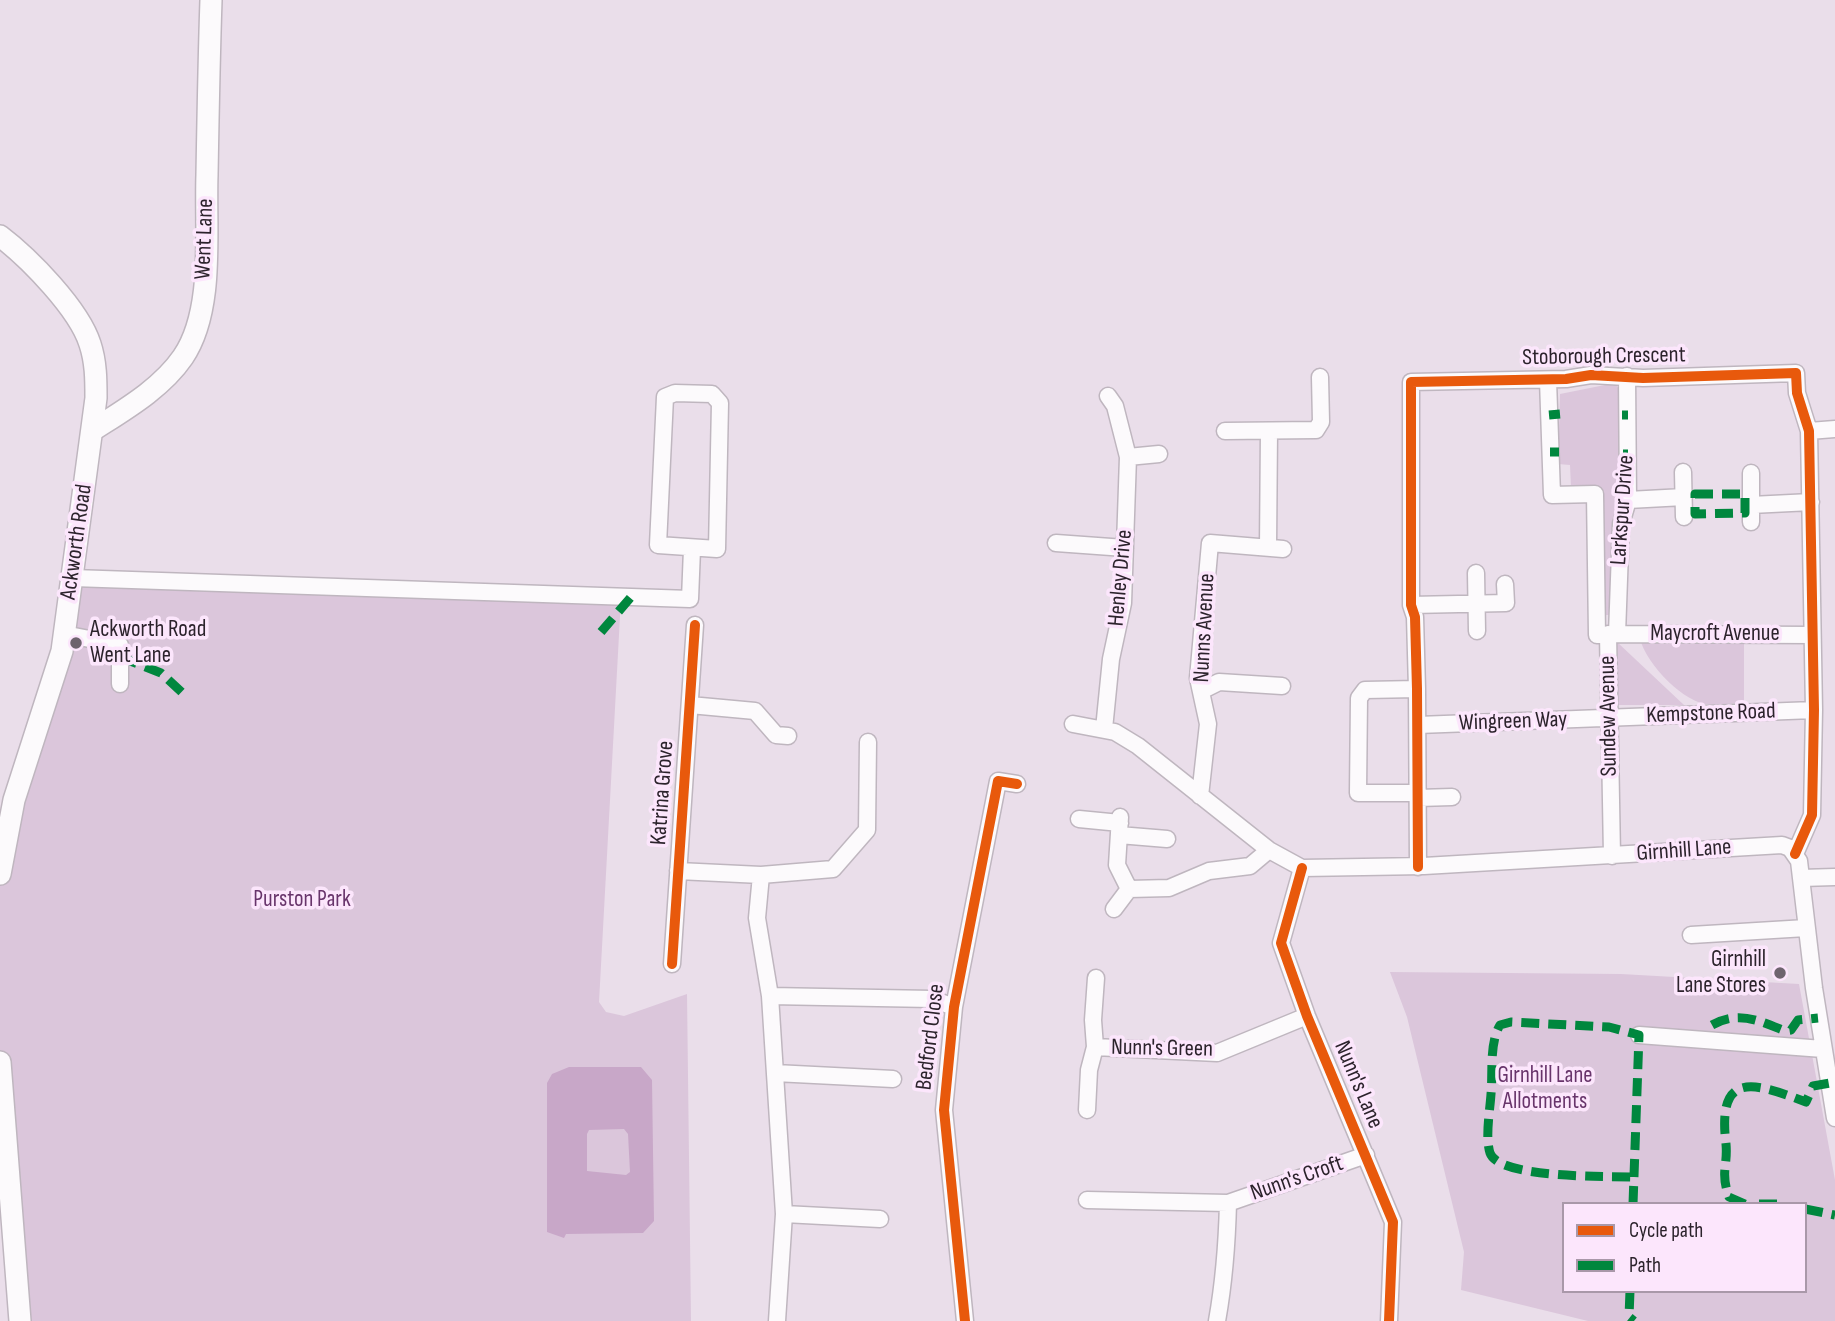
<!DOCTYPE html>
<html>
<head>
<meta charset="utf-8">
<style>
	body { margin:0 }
	#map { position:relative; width:1835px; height:1321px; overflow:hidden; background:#eadeea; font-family:"Sofia Sans Condensed",sans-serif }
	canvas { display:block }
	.legend { position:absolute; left:1562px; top:1202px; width:245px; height:91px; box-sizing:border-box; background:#fce6fc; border:2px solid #a998a9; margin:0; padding:9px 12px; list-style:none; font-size:21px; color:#2c232c }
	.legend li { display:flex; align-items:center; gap:14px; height:35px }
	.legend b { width:35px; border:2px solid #a998a9 }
</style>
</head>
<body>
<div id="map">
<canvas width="1835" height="1321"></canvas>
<ul class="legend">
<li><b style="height:9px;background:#e8590c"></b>Cycle path</li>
<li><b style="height:9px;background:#00873e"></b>Path</li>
</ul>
</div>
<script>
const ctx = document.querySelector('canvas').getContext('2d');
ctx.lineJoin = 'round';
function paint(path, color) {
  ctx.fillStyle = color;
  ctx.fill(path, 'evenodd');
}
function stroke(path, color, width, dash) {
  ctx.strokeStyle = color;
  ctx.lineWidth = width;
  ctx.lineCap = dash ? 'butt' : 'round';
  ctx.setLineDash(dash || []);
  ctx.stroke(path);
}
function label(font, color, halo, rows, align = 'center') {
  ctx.font = font + ' "Sofia Sans Condensed",sans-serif';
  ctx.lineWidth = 7;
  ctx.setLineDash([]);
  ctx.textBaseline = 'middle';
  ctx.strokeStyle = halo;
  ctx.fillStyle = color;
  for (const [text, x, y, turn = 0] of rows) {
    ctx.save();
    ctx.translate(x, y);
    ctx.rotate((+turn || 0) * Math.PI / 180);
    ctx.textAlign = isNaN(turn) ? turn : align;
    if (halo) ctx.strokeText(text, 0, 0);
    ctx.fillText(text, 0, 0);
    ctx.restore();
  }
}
const green = new Path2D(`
	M1615,383L1621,393L1624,484L1614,513V615H1601L1599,488L1571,487L1570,465L1558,464L1560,394Z
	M73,578L621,598L599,1002L606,1012L624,1016L687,994L691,1321H20L0,1062V874Z
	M1639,634H1744V703C1731,703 1717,706 1705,704C1679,699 1642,659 1639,634Z
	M1617,642L1684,705H1617Z
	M1390,972L1621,974L1799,984L1835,1180V1321H1588L1461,1290L1464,1252L1407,1017ZM1564,1204H1805V1291H1564Z`);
const water = new Path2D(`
	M569,1067H641L652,1080L654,1221L643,1233L566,1234L564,1238L547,1232V1083L552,1074ZM624,1129L628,1134L630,1172L626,1175L587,1171V1134L589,1130Z`);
const minor = new Path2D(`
	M1548,380L1552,495L1595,494L1597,635L1617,634L1621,524L1628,500L1627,376
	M675,393L712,394L720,403L717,549L658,545L665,397Z
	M1108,396L1115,406L1128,457
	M1225,431L1316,430L1321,422L1320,377
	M1809,431L1835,429
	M1683,472L1684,517
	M1751,473V522
	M1628,500L1684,497
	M1751,505L1811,502
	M1056,543L1125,548
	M1268,547L1269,431
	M1476,573L1477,631
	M73,578L690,599L692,549
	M1411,605L1506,603L1505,584
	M64,634L120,645V684
	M1608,634L1612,856
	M1617,634L1812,635
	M1417,689L1365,690L1359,698L1358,793H1418
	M1201,691L1219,682L1282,686
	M690,705L755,711L776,735L788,736
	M1073,724L1115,732L1138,746L1269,850L1302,868
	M1418,725L1814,710
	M1104,729L1111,659L1123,603L1128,457L1159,454
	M1200,796L1208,724L1198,678L1210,543L1283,549
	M1418,798L1452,797
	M1079,819L1120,823
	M1119,835L1167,839
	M1418,867L1417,689L1415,617L1411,605V382L1566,379L1591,375L1643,378L1796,373L1797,393L1809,431L1814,710L1812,815L1795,854
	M1302,868L1424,866L1782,845L1790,848L1799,861L1814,988L1835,1118
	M1302,868L1281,943L1307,1016L1393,1222L1389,1321
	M678,871L761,875L833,869L867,830L868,742
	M761,875L757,918L770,996L784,1214L777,1321
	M1801,878L1835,877
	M1129,889L1169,888L1209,871L1250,866L1269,850
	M1114,909L1129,889L1117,865L1120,817
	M1691,935L1806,928
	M672,964L695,625
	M770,996L932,999L954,1007
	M1639,1035L1823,1049
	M1095,1047L1217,1053L1307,1016
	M775,1073L893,1079
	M1087,1110L1089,1070L1095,1047L1093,1020L1096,978
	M1087,1200L1228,1203L1366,1155
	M784,1214L880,1219
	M965,1321L944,1110L954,1007L998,781L1017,784
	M1217,1321C1224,1282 1227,1243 1228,1203`);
const major = new Path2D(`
	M0,236C29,258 79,309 90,344C96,362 96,380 96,398L62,651L14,800L0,874
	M93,430C124,410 161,389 183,357C215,310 205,230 207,175C208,117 209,58 211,0
	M0,1062L20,1321`);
const quiet = new Path2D(`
	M1549,415L1560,414
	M1622,415H1628
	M1550,452H1559
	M1623,454H1628
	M1695,494H1745V513L1695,514Z
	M601,632L631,597
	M120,657L161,673L188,698
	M1712,1025C1739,1010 1760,1021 1785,1031L1791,1030L1798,1020L1818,1018
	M1633,1204L1639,1035L1609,1027L1511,1022L1500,1025C1489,1043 1493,1074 1491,1094C1490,1110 1485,1137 1490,1153C1499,1179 1608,1176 1634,1177
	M1745,1204L1729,1197C1720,1172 1728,1166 1726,1144C1717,1070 1753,1082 1806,1102L1813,1086L1830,1083
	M1759,1204H1785
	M1805,1209L1835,1215
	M1630,1291L1629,1317L1634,1321`);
const cycleway = new Path2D(`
	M1418,867L1417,689L1415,617L1411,605V382L1566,379L1591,375L1643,378L1796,373L1797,393L1809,431L1814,710L1812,815L1795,854
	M1302,868L1281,943L1307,1016L1393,1222L1389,1321
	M672,964L695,625
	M965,1321L944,1110L954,1007L998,781L1017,784`);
const markers = [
	[76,643,7,"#6e646e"],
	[1780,973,7,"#6e646e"]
];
const streetNames = [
	["Went Lane",205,239,-88],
	["Stoborough Crescent",1604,357,-1],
	["Larkspur Drive",1623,510,-86],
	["Ackworth Road",77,542,-82],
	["Henley Drive",1121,578,-85],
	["Nunns Avenue",1205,628,-87],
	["Maycroft Avenue",1715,634],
	["Kempstone Road",1711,714,-2],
	["Sundew Avenue",1609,716,-91],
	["Wingreen Way",1513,722,-2],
	["Katrina Grove",663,793,-86],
	["Girnhill Lane",1684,851,-4],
	["Bedford Close",931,1037,-83],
	["Nunn's Green",1162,1049,1],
	["Nunn's Lane",1358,1085,67],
	["Nunn's Croft",1297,1179,-19]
];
const poiNames = [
	["Ackworth Road",90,630],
	["Went Lane",90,656],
	["Girnhill",1766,960,"right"],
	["Lane Stores",1766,986,"right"]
];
const parkNames = [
	["Purston Park",302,900],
	["Girnhill Lane",1545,1076],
	["Allotments",1545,1102]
];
paint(green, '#dbc6db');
paint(water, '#c8a7c8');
stroke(minor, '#bfb6bf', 19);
stroke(major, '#bfb6bf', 24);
stroke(minor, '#fcfafc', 16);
stroke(major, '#fcfafc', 21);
stroke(quiet, '#00873e', 9, [18, 9]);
stroke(cycleway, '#e8590c', 10);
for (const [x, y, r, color] of markers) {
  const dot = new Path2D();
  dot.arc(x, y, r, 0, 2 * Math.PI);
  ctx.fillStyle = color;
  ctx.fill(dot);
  stroke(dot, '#fce6fc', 2.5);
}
label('23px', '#2c232c', '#fce6fc', streetNames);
label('23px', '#2c232c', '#fce6fc', poiNames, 'left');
label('23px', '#68346b', '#fce6fc', parkNames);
</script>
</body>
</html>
